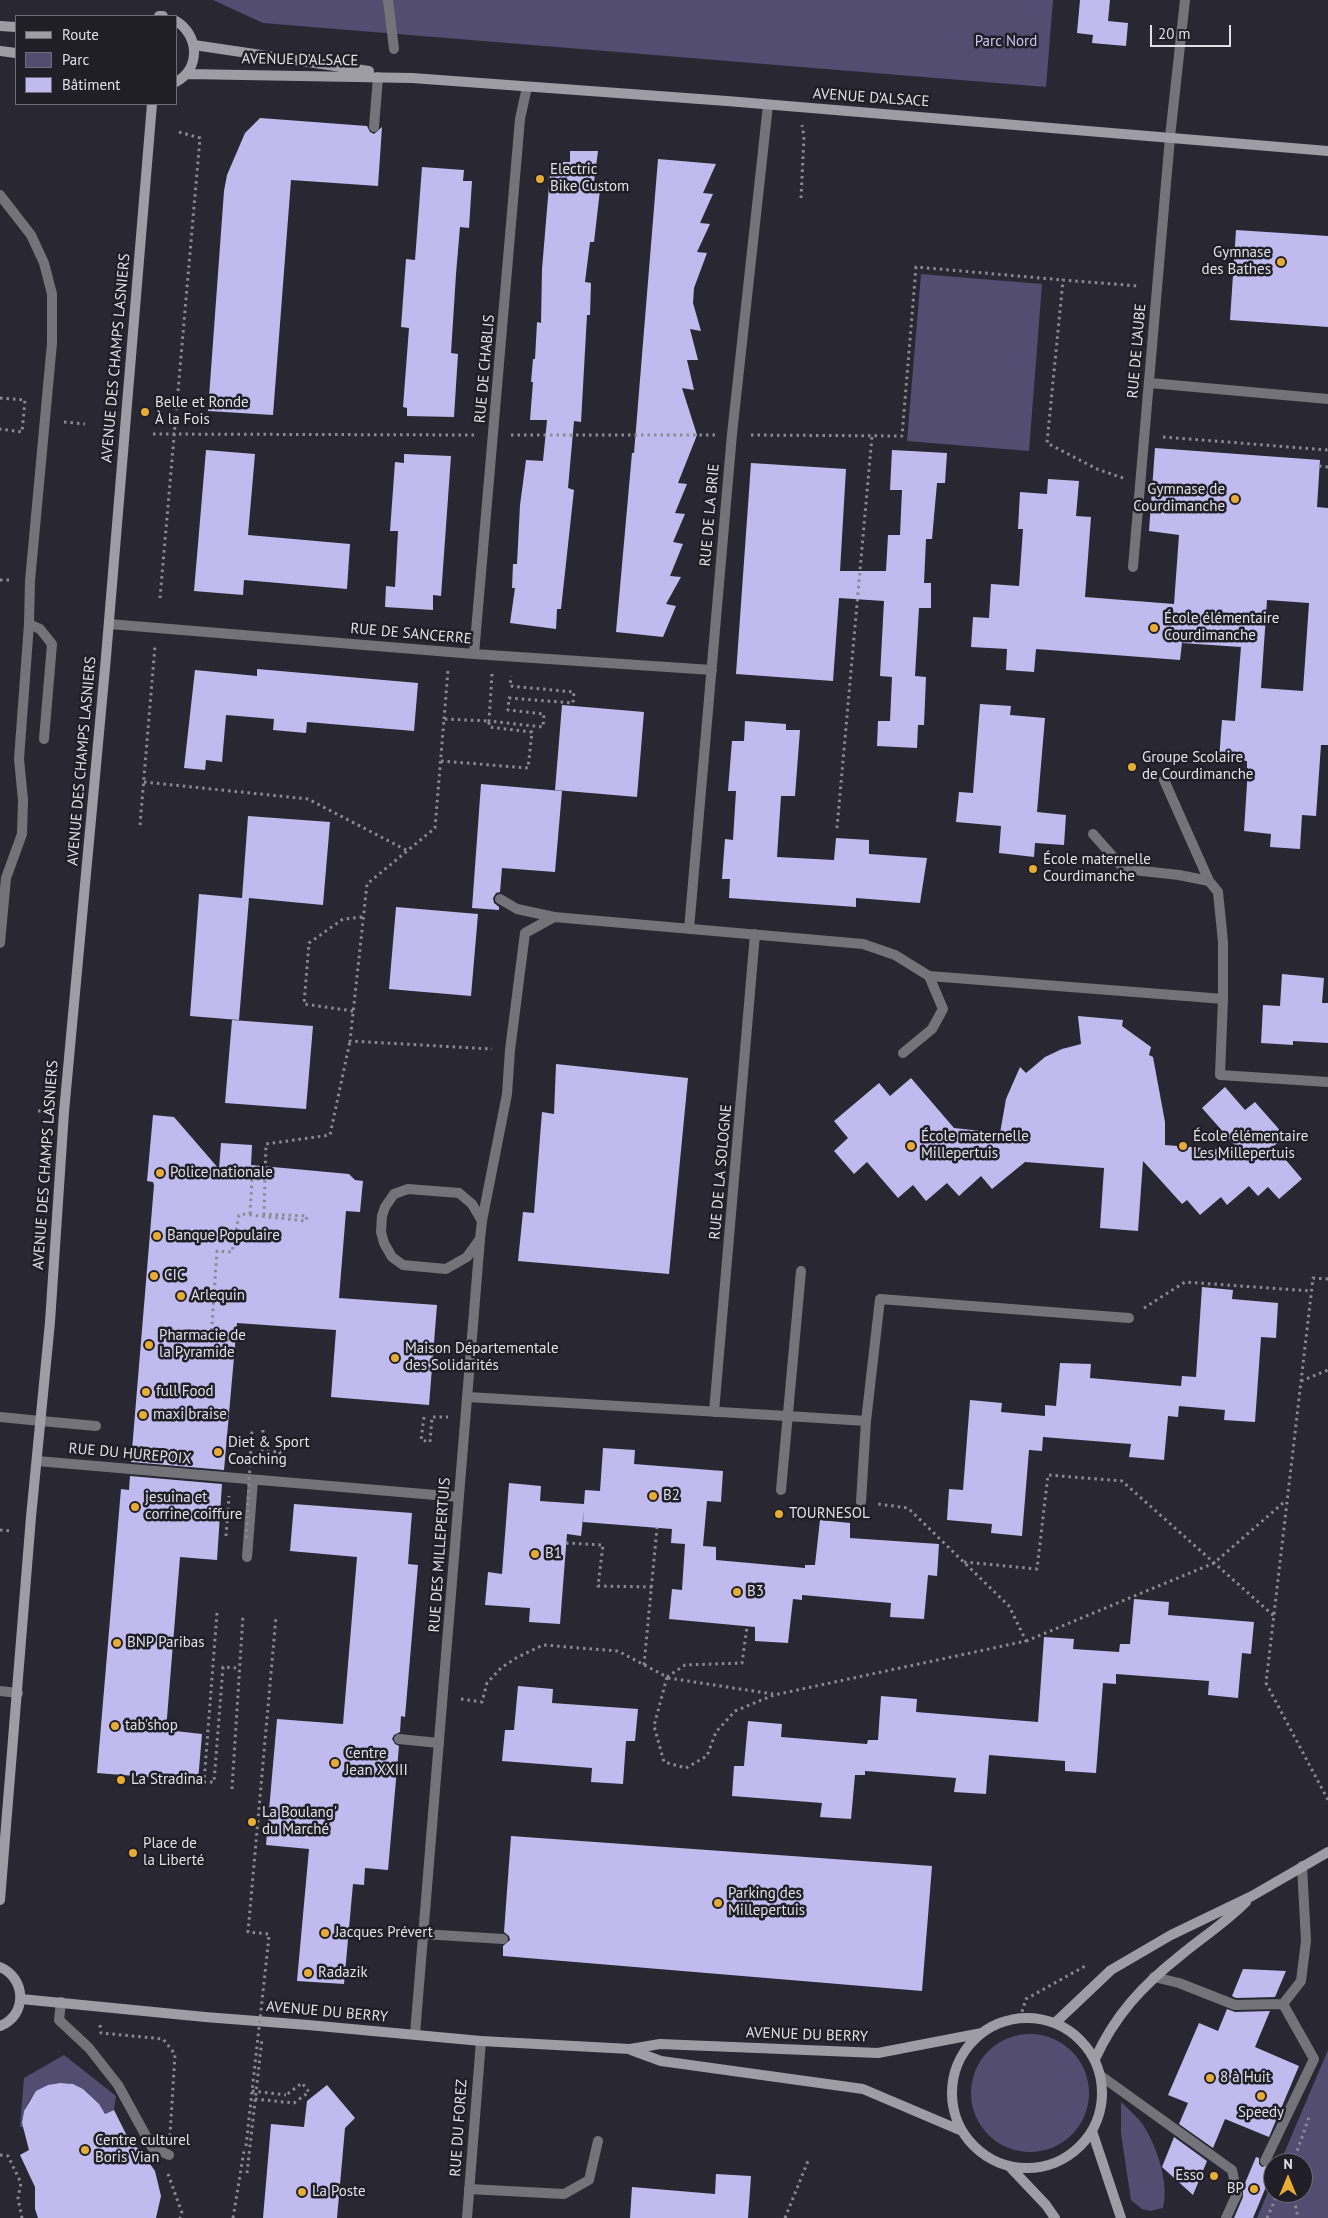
<!DOCTYPE html>
<html>
<head>
<meta charset="utf-8">
<style>
	body { margin:0 }
	#map { position:relative; width:1328px; height:2218px; overflow:hidden; background:#292832; font-family:"PT Sans",sans-serif }
	canvas { display:block }
	.legend { position:absolute; left:15px; top:15px; width:162px; height:90px; box-sizing:border-box; background:#201f28; border:1px solid #6d6c74; margin:0; padding:6px 9px; list-style:none; font-size:15px; color:#e1e0e7 }
	.legend li { display:flex; align-items:center; gap:10px; height:25px }
	.legend b { width:25px; border:1px solid #6d6c74 }
	.north { position:absolute; left:1263px; top:2153px; width:50px; height:50px; box-sizing:border-box; background:#201f28; border:1px solid #6d6c74; border-radius:50%; rotate:0deg; font-size:14px; font-weight:700; line-height:20px; text-align:center; color:#e1e0e7 }
	.north::after { content:''; display:block; margin:auto; width:18px; height:22px; background:#e7ac36; clip-path:polygon(50% 0,100% 100%,50% 72%,0 100%) }
	.scale { position:absolute; left:1150px; top:25px; width:81px; height:22px; box-sizing:border-box; border:2px solid #e1e0e7; border-top:0; padding-left:6px; font-size:15px; line-height:18px; white-space:nowrap; color:#e1e0e7; -webkit-text-stroke:4px #201f28; paint-order:stroke }
</style>
</head>
<body>
<div id="map">
<canvas width="1328" height="2218"></canvas>
<ul class="legend">
<li><b style="height:6px;background:#9e9da6"></b>Route</li>
<li><b style="height:14px;background:#524d71"></b>Parc</li>
<li><b style="height:14px;background:#c1baee"></b>Bâtiment</li>
</ul>
<div class="north">N</div>
<div class="scale">20 m</div>
</div>
<script>
const ctx = document.querySelector('canvas').getContext('2d');
ctx.lineJoin = 'round';
function paint(path, color) {
  ctx.fillStyle = color;
  ctx.fill(path, 'evenodd');
}
function stroke(path, color, width, dash) {
  ctx.strokeStyle = color;
  ctx.lineWidth = width;
  ctx.lineCap = dash ? 'butt' : 'round';
  ctx.setLineDash(dash || []);
  ctx.stroke(path);
}
function label(font, color, halo, rows, align = 'center') {
  ctx.font = font + ' "PT Sans",sans-serif';
  ctx.lineWidth = 5;
  ctx.setLineDash([]);
  ctx.textBaseline = 'middle';
  ctx.strokeStyle = halo;
  ctx.fillStyle = color;
  for (const [text, x, y, turn = 0] of rows) {
    ctx.save();
    ctx.translate(x, y);
    ctx.rotate((+turn || 0) * Math.PI / 180);
    ctx.textAlign = isNaN(turn) ? turn : align;
    if (halo) ctx.strokeText(text, 0, 0);
    ctx.fillText(text, 0, 0);
    ctx.restore();
  }
}
const green = new Path2D(`
	M213,0H1053L1046,87L263,23Z
	M921,274L1042,284L1029,451L907,441Z
	M971 2093a59 59 0 1 1 118 0a59 59 0 1 1-118 0Z
	M1328,2050V2218H1257L1273,2180V2193H1303V2163H1280Z
	M64,2055L116,2096L114,2110L105,2114C95,2107 92,2094 81,2088C53,2072 19,2096 23,2127H20L24,2078Z
	M1121,2102C1129,2110 1139,2118 1145,2128C1158,2150 1169,2184 1163,2208L1150,2211L1142,2209L1131,2200L1121,2134Z`);
const building = new Path2D(`
	M1080,0H1110L1108,21L1128,23L1126,46L1092,43L1093,35L1077,33Z
	M260,118L367,126L370,132L374,134L382,127L378,186L291,180L273,415L208,411L224,191L227,175L245,133Z
	M570,151H598L593,190H600L594,242H590L585,282L591,283L590,315H587L581,422L574,421L568,488L574,490L561,609H557L556,629L510,623L515,588H512L513,564H517L520,505L526,460L543,461L547,420H530L533,382H531L533,359H535L537,322L541,323L542,269L551,162H570Z
	M658,159L716,164L703,193L713,194L700,223L710,224L697,252L707,253L694,288L693,303L701,331L690,329L698,360H687L694,390L682,388L697,435L678,483L687,484L675,513L685,514L673,542L683,544L670,576L681,577L666,604L676,606L663,637L616,632L632,453H634Z
	M422,167L464,170L463,181H472L469,228L460,227L456,274L451,353L458,354L454,417L407,416V408L403,407L409,328L401,327L406,259L415,260Z
	M1236,230L1328,236V327L1230,320Z
	M1155,448L1320,460L1317,507L1328,508V745H1321L1316,816L1302,815L1300,849L1270,847L1271,834L1244,831L1248,768H1247V761L1219,759L1222,720L1235,721L1241,647L1182,643L1180,660L1036,649L1034,672L1006,670L1007,649L971,647L973,617L989,618L991,584L1019,586L1023,529H1018L1020,492L1047,494L1048,479L1079,481L1076,516L1091,517L1085,597L1174,604L1179,535L1149,531ZM1267,600L1309,603L1303,691L1261,688Z
	M206,450L255,454L248,535L350,544L347,589L244,580L243,595L194,591Z
	M892,450L947,453L945,483H937L932,539H926L924,583H931V608H919L915,676L926,677L924,725H918L917,748L877,746L878,721H890L892,677L880,676L884,601L839,598L833,681L736,674L751,463L846,469L840,571H886L888,535H900L902,490H890Z
	M404,454L451,456L441,596L433,595V610L385,607L386,586L395,587L398,531H390L395,462L404,463Z
	M257,669L418,683L414,731L307,722L306,733L273,730L274,719L226,715L222,762L206,760L205,770L184,768L195,670L257,676Z
	M980,704L1011,706L1010,715L1045,718L1037,812L1066,815L1064,845L1035,843L1034,857L999,853L1001,826L956,822L959,792L973,793Z
	M562,705L644,712L637,797L555,790Z
	M745,721L786,724V730H800L795,796H781L777,857L834,860L836,838L869,840V854L927,858L920,903L856,898V907L729,898L730,879H722L725,839L733,840L736,791H728L732,741H744Z
	M481,784L562,791L555,872L502,868L500,892L496,893L493,898L494,903L499,907V910L472,908Z
	M248,816L330,822L323,905L249,898L239,1020L190,1016L199,894L242,898Z
	M396,907L478,914L471,996L389,989Z
	M1282,974L1324,978L1322,1003H1328V1043L1293,1041V1045L1261,1043L1263,1005L1280,1006Z
	M1078,1016L1123,1020L1122,1026L1151,1047L1149,1055L1153,1057L1165,1122V1145L1240,1151L1202,1108L1225,1087L1245,1110L1255,1102L1285,1136L1274,1146L1302,1179L1279,1199L1268,1187L1258,1196L1249,1186L1227,1205L1221,1197L1200,1215L1187,1200L1182,1204L1143,1161L1138,1231L1100,1228L1104,1168L1025,1162L992,1189L981,1176L959,1196L947,1183L926,1201L913,1185L898,1198L867,1162L854,1174L834,1151L848,1138L834,1121L879,1083L890,1096L911,1078L954,1128L1000,1133L1006,1099L1020,1067L1026,1073L1045,1057L1062,1049L1081,1044Z
	M232,1020L313,1026L306,1109L225,1103Z
	M556,1064L688,1078L669,1274L518,1261L523,1212L534,1213L542,1112L554,1114Z
	M153,1115L174,1117L219,1169L221,1143L252,1145L251,1165L349,1174L355,1180L363,1181L360,1212L346,1211L339,1298L437,1305L429,1405L331,1397L336,1330L237,1323L224,1470L131,1462L154,1185L153,1182L147,1181Z
	M1202,1287L1233,1290L1232,1299L1278,1303L1276,1338L1261,1337L1255,1422L1224,1420L1225,1410L1179,1406L1178,1417L1168,1416L1164,1460L1129,1457L1131,1444L1043,1437L1042,1451L1029,1450L1022,1536L991,1533L992,1524L947,1520L949,1489L963,1490L970,1400L1002,1403L1001,1412L1045,1416V1405L1056,1406L1060,1363L1091,1364L1090,1378L1181,1386L1182,1376L1196,1377Z
	M603,1448L635,1450L634,1464L723,1471L721,1502L707,1501L703,1546L716,1547V1560L805,1568V1565H815L820,1520L850,1523V1538L939,1544L937,1576L928,1575L924,1619L890,1617L891,1603L802,1595V1600L793,1599L788,1643L755,1641V1627L669,1619L672,1589L682,1590L685,1544L671,1543L672,1529L583,1522L584,1510L581,1536L567,1534L560,1624L529,1622L530,1608L485,1605L488,1572L502,1574L509,1483L541,1486L540,1501L584,1504L585,1490L600,1491Z
	M130,1476L222,1484L217,1560L180,1557L166,1730L202,1734L198,1781L97,1773L121,1489L129,1490Z
	M294,1504L412,1513L408,1564L418,1565L405,1717L401,1716L400,1732L394,1735L392,1739L395,1744L399,1746L388,1870L365,1868L364,1885L353,1884L344,1984L297,1981L309,1849L266,1845L277,1719L343,1724L357,1557L290,1551Z
	M1134,1599L1169,1602L1168,1615L1254,1622L1251,1654L1242,1653L1238,1698L1208,1695L1209,1681L1116,1674V1684L1103,1683L1096,1773L1065,1771V1761L989,1755L986,1794L954,1792L956,1778L865,1771V1775H855L851,1819L820,1817L822,1803L732,1796L734,1766H744L748,1721L782,1724L781,1737L867,1744L868,1740H878L881,1696L917,1699L916,1712L1038,1722L1044,1637L1074,1639L1073,1649L1119,1652L1120,1644H1130Z
	M518,1686L553,1689L552,1703L638,1709L635,1741H626L623,1784L591,1782L592,1768L502,1761L505,1730H514Z
	M511,1836L932,1866L922,1991L503,1956V1946L510,1940L509,1936L504,1932Z
	M1243,1969L1286,1971L1275,1997L1236,1998L1232,1996Z
	M1227,2009L1235,2012L1270,2011L1255,2047L1299,2066L1269,2137L1225,2119L1213,2148L1179,2124L1188,2103L1168,2095L1199,2023L1218,2031Z
	M60,2083L73,2084L83,2089L99,2104L105,2114L114,2110L130,2142L141,2151L155,2171L161,2196L156,2218H38L35,2209V2187L20,2155L29,2150L22,2123L24,2111L36,2091L48,2085Z
	M327,2085L355,2118L345,2128L337,2218H263L271,2124L304,2127L307,2101Z
	M1174,2137L1207,2161L1193,2195L1162,2167Z
	M1256,2157L1259,2158V2164L1262,2167L1273,2164V2170L1253,2218H1234L1243,2197V2188Z
	M716,2174L751,2176L748,2218H630L632,2187L715,2194Z`);
const path = new Path2D(`
	M801,198L804,136L802,125
	M0,398L25,400L22,432L0,429
	M64,422L85,424
	M153,434L475,435
	M511,435H715
	M751,435L902,436L916,267L1063,280
	M1163,437L1328,450
	M1319,466L1328,467
	M1123,478L1097,469L1047,443L1063,280L1138,286
	M0,580H12
	M160,598L200,138L179,132
	M492,674L489,721L543,727L544,714L508,710L509,698L573,703L574,692L510,686L511,676
	M444,719L448,670
	M441,761L528,768L532,732L489,727V721L444,719L435,828L367,884L350,1041L492,1049
	M144,782L308,799L408,851
	M140,825L155,646
	M837,828L872,436
	M353,1011L304,1004L309,943L343,919L363,917
	M38,1111H46
	M250,1214L252,1180L265,1178
	M1328,1279L1313,1278L1266,1683L1328,1800
	M1144,1308L1185,1282L1311,1291
	M235,1341L211,1339L217,1251L232,1252L239,1215L242,1214L306,1221L307,1216L264,1214L266,1144L330,1135L350,1041
	M1301,1381L1328,1370
	M424,1417L421,1440L430,1442L432,1417H448
	M263,1430L262,1451L280,1452V1464
	M0,1530L12,1531
	M226,1536L229,1496
	M566,1543L603,1545L598,1586L652,1587
	M964,1562L1037,1569L1048,1475L1122,1481L1274,1616
	M217,1613L204,1782H214L223,1667L238,1668
	M1026,1641L1214,1563L1283,1503
	M644,1665L657,1528
	M667,1677L685,1665L742,1663L747,1627
	M668,1678L773,1694
	M461,1699L482,1702L487,1683L501,1668L516,1658L543,1645L618,1651L667,1677L654,1726L664,1762L686,1768L707,1756L716,1732L735,1711L774,1695L1026,1641L1009,1606L908,1508L878,1504
	M232,1789L243,1615
	M268,1946L269,1934L248,1932L276,1617
	M1020,2018L1026,1999L1087,1965
	M100,2025L101,2033L163,2039L175,2054L170,2135
	M255,2099L294,2103L309,2092L302,2083L286,2095
	M0,2155L8,2156L21,2183L18,2198L22,2218
	M1293,2163L1309,2117
	M247,2173L262,2039
	M168,2174L182,2213L180,2218
	M1293,2193L1298,2218
	M233,2218L244,2151
	M785,2218L808,2161
	M1267,2218L1278,2193`);
const lane = new Path2D(`
	M388,0L394,49
	M374,127L378,77
	M1150,383L1328,399
	M29,624L40,629L52,644L44,739
	M1164,780L1209,881
	M1093,834L1124,869L1179,875L1209,881L1218,892L1223,942V999
	M500,899L517,909L554,917
	M1186,996L1223,999L1220,1075L1328,1082
	M903,1053L932,1029L943,1009L929,976
	M787,1416L866,1421L880,1299L1129,1318
	M41,1421L96,1426
	M781,1490L801,1271
	M861,1502L866,1421
	M247,1557L253,1480
	M0,1691L18,1693
	M399,1739L439,1743
	M423,1934L503,1939
	M1154,1977L1179,1983L1235,2005L1283,2004L1301,1981L1306,1941L1302,1866
	M61,2002L59,2020L89,2048L118,2085L152,2147L169,2155
	M1101,2076L1232,2170L1237,2194L1226,2218
	M1265,2161L1314,2059L1283,2004
	M469,2189L564,2194L589,2180L598,2141`);
const street = new Path2D(`
	M0,195L31,235L44,263L52,294V343L30,581L29,624L19,759L23,800L22,834L6,878L0,943
	M1133,567L1170,137L1185,0
	M109,624L474,654L712,670
	M474,654L520,119L527,87
	M689,929L732,434L768,105
	M408,1189L459,1193L472,1204L482,1221L480,1239L467,1257L446,1269L403,1265L392,1257L384,1243L381,1232L382,1216L385,1207L394,1194Z
	M482,1221L507,1094L510,1050L525,933L554,917L863,944L895,955L929,976L1186,996
	M468,1397L787,1416
	M714,1412L755,934
	M0,1417L41,1421
	M37,1461L459,1497
	M415,2034L480,1239
	M467,2218L481,2041`);
const secondary = new Path2D(`
	M159,16H163
	M176,21C199,35 201,68 176,82
	M0,26L16,27
	M194,45L369,71
	M0,51L16,53
	M187,74L412,78L727,101L1328,151
	M0,1900L31,1517L50,1322L64,1112L106,657L152,104
	M0,1967C26,1978 28,2015 0,2026
	M21,1999L205,2017L308,2025L481,2041L630,2049L660,2044L878,2053L982,2033
	M952 2093a75 75 0 1 1 150 0a75 75 0 1 1-150 0Z
	M1055,2023L1111,1970L1171,1935L1252,1896L1328,1852
	M631,2050L661,2061L863,2089L962,2131
	M1095,2059C1115,2015 1143,1985 1181,1955C1203,1937 1226,1922 1246,1902
	M1092,2131L1121,2218
	M1010,2167L1046,2205L1055,2218`);
const pathBridge = new Path2D(`
	M246,1538L252,1429
	M252,2091L286,2095
	M246,2146L268,1946`);
const markers = [
	[540,179,5,"#e7ac36"],
	[1281,262,5,"#e7ac36"],
	[145,412,5,"#e7ac36"],
	[1235,499,5,"#e7ac36"],
	[1154,628,5,"#e7ac36"],
	[1132,767,5,"#e7ac36"],
	[1033,869,5,"#e7ac36"],
	[911,1146,5,"#e7ac36"],
	[1183,1146,5,"#e7ac36"],
	[160,1173,5,"#e7ac36"],
	[157,1236,5,"#e7ac36"],
	[154,1276,5,"#e7ac36"],
	[181,1296,5,"#e7ac36"],
	[149,1345,5,"#e7ac36"],
	[395,1358,5,"#e7ac36"],
	[146,1392,5,"#e7ac36"],
	[143,1415,5,"#e7ac36"],
	[218,1452,5,"#e7ac36"],
	[653,1496,5,"#e7ac36"],
	[135,1507,5,"#e7ac36"],
	[779,1514,5,"#e7ac36"],
	[535,1554,5,"#e7ac36"],
	[737,1592,5,"#e7ac36"],
	[117,1643,5,"#e7ac36"],
	[115,1726,5,"#e7ac36"],
	[335,1763,5,"#e7ac36"],
	[121,1780,5,"#e7ac36"],
	[252,1822,5,"#e7ac36"],
	[133,1853,5,"#e7ac36"],
	[718,1903,5,"#e7ac36"],
	[325,1933,5,"#e7ac36"],
	[308,1973,5,"#e7ac36"],
	[1210,2078,5,"#e7ac36"],
	[1261,2096,5,"#e7ac36"],
	[85,2150,5,"#e7ac36"],
	[1214,2176,5,"#e7ac36"],
	[1254,2189,5,"#e7ac36"],
	[302,2192,5,"#e7ac36"]
];
const parkNames = [
	["Parc Nord",1006,42]
];
const streetNames = [
	["AVENUE D'ALSACE",300,60,1],
	["AVENUE D'ALSACE",871,98,4],
	["RUE DE L'AUBE",1137,351,-85],
	["AVENUE DES CHAMPS LASNIERS",116,358,-85],
	["RUE DE CHABLIS",485,369,-85],
	["RUE DE LA BRIE",710,515,-85],
	["RUE DE SANCERRE",411,634,5],
	["AVENUE DES CHAMPS LASNIERS",82,761,-85],
	["AVENUE DES CHAMPS LASNIERS",46,1165,-86],
	["RUE DE LA SOLOGNE",721,1172,-85],
	["RUE DU HUREPOIX",130,1454,5],
	["RUE DES MILLEPERTUIS",440,1555,-86],
	["AVENUE DU BERRY",327,2012,5],
	["AVENUE DU BERRY",807,2035,2],
	["RUE DU FOREZ",459,2128,-86]
];
const poiNames = [
	["Electric",550,170],
	["Bike Custom",550,187],
	["Gymnase",1271,253,"right"],
	["des Bathes",1271,270,"right"],
	["Belle et Ronde",155,403],
	["À la Fois",155,420],
	["Gymnase de",1225,490,"right"],
	["Courdimanche",1225,507,"right"],
	["École élémentaire",1164,619],
	["Courdimanche",1164,636],
	["Groupe Scolaire",1142,758],
	["de Courdimanche",1142,775],
	["École maternelle",1043,860],
	["Courdimanche",1043,877],
	["École maternelle",921,1137],
	["Millepertuis",921,1154],
	["École élémentaire",1193,1137],
	["Les Millepertuis",1193,1154],
	["Police nationale",170,1173],
	["Banque Populaire",167,1236],
	["CIC",164,1276],
	["Arlequin",191,1296],
	["Pharmacie de",159,1336],
	["la Pyramide",159,1353],
	["Maison Départementale",405,1349],
	["des Solidarités",405,1366],
	["full Food",156,1392],
	["maxi braise",153,1415],
	["Diet & Sport",228,1443],
	["Coaching",228,1460],
	["B2",663,1496],
	["jesuina et",145,1498],
	["corrine coiffure",145,1515],
	["TOURNESOL",789,1514],
	["B1",545,1554],
	["B3",747,1592],
	["BNP Paribas",127,1643],
	["tab'shop",125,1726],
	["Centre",345,1754],
	["Jean XXIII",345,1771],
	["La Stradina",131,1780],
	["La Boulang'",262,1813],
	["du Marché",262,1830],
	["Place de",143,1844],
	["la Liberté",143,1861],
	["Parking des",728,1894],
	["Millepertuis",728,1911],
	["Jacques Prévert",335,1933],
	["Radazik",318,1973],
	["8 à Huit",1220,2078],
	["Speedy",1261,2113,"center"],
	["Centre culturel",95,2141],
	["Boris Vian",95,2158],
	["Esso",1204,2176,"right"],
	["BP",1244,2189,"right"],
	["La Poste",312,2192]
];
paint(green, '#524d71');
paint(building, '#c1baee');
stroke(path, '#8b8a92', 3, [2.5, 4]);
stroke(lane, '#747379', 10);
stroke(street, '#747379', 10);
stroke(secondary, '#9e9da6', 10);
stroke(pathBridge, '#8b8a92', 3, [2.5, 4]);
for (const [x, y, r, color] of markers) {
  const dot = new Path2D();
  dot.arc(x, y, r, 0, 2 * Math.PI);
  ctx.fillStyle = color;
  ctx.fill(dot);
  stroke(dot, '#201f28', 2);
}
label('15px', '#ccc7f3', '#201f28', parkNames);
label('15px', '#e1e0e7', '#201f28', streetNames);
label('15px', '#e1e0e7', '#201f28', poiNames, 'left');
</script>
</body>
</html>
